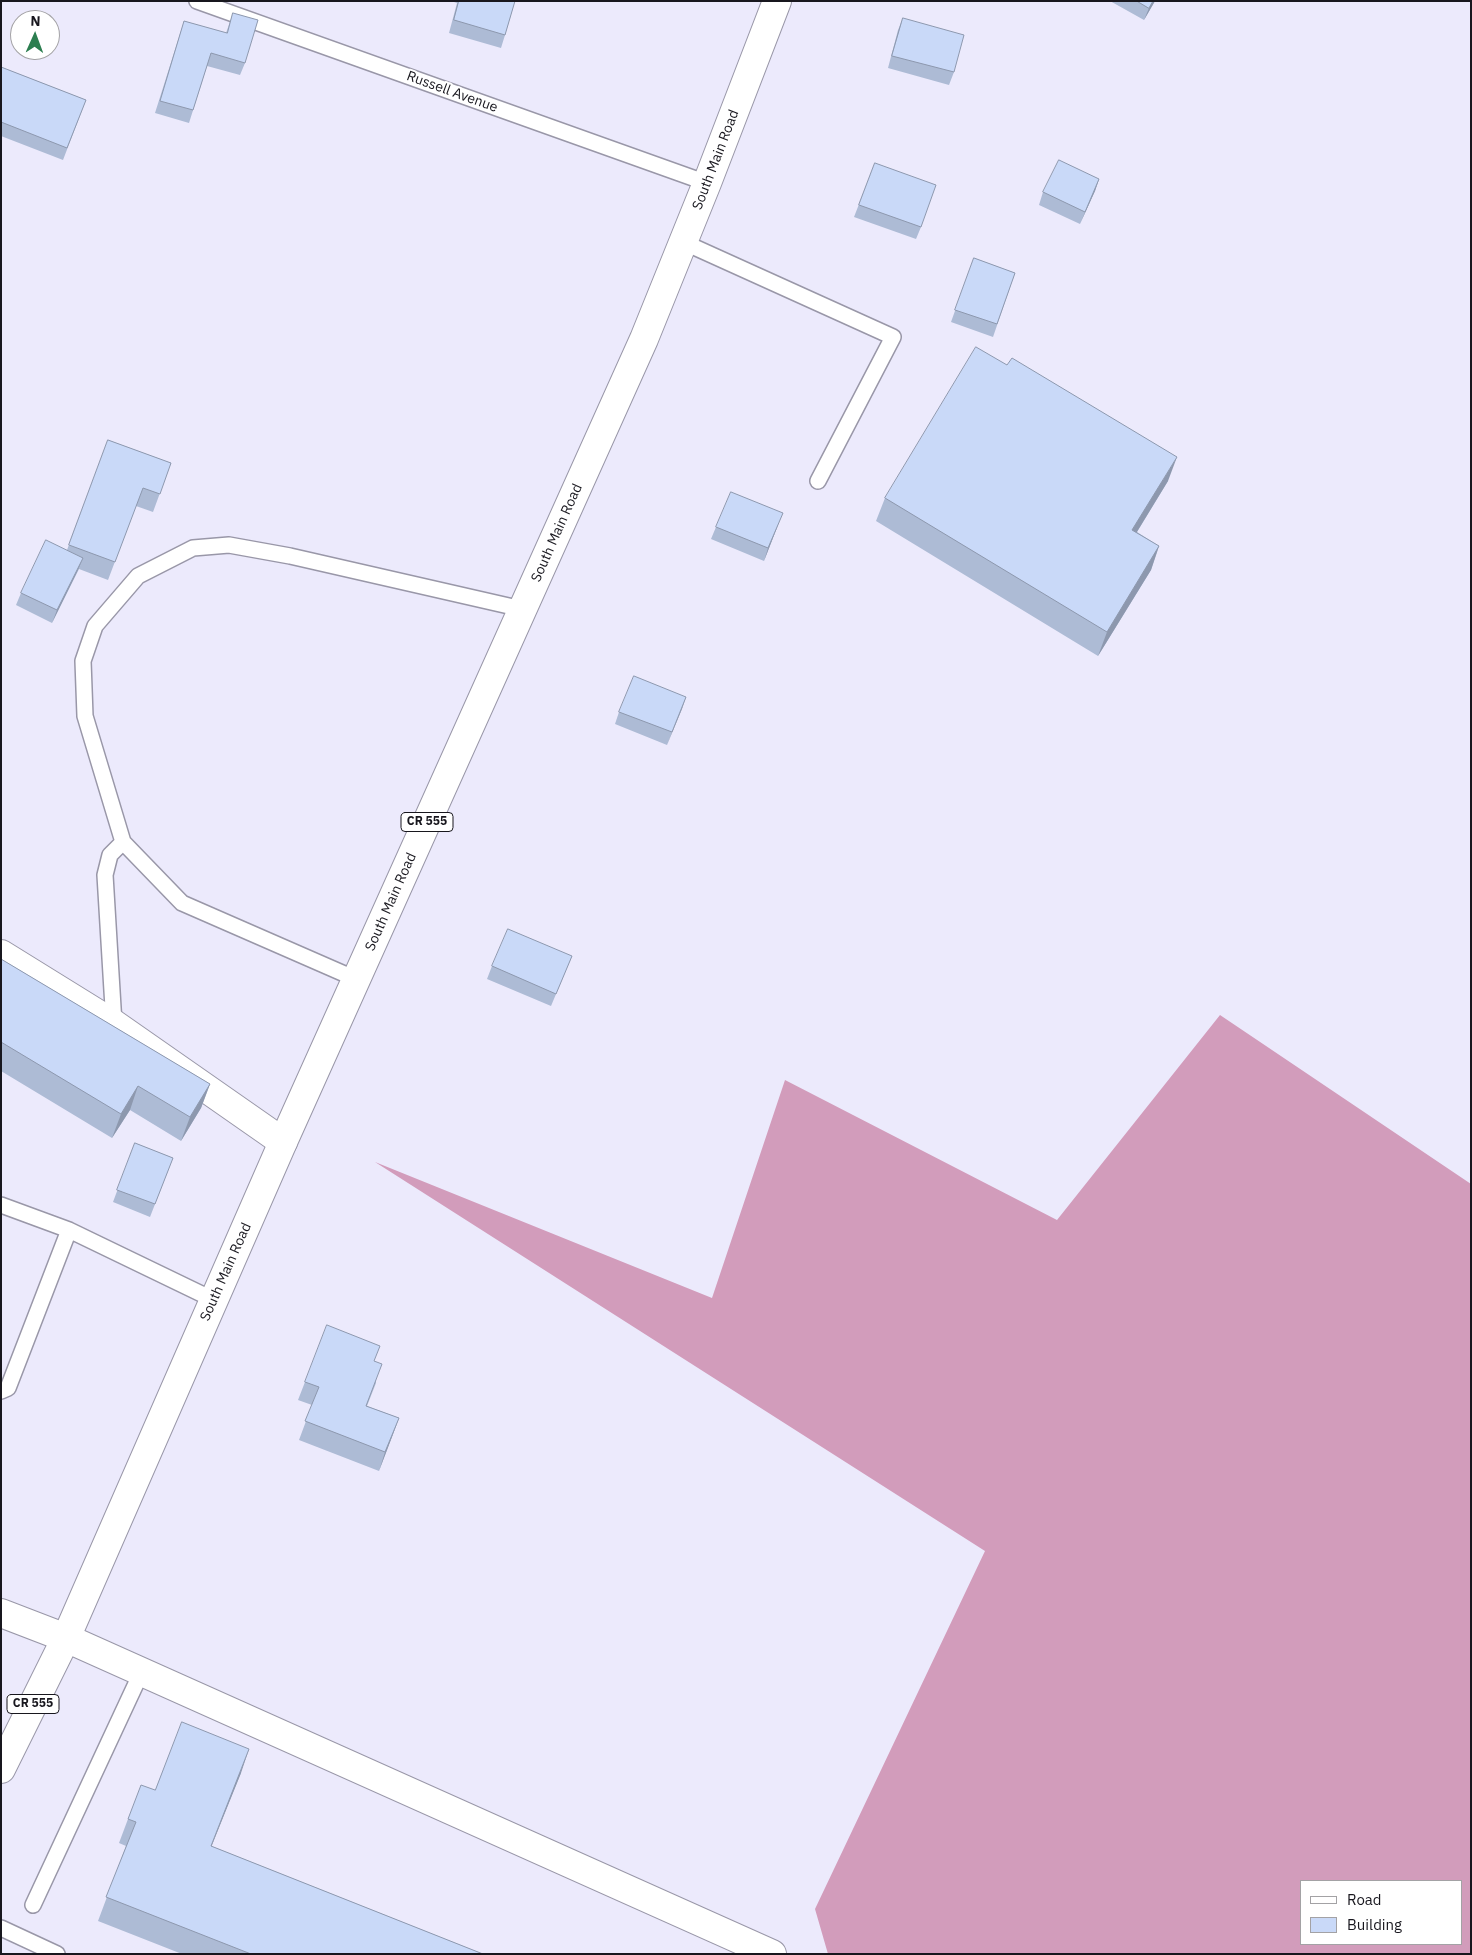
<!DOCTYPE html>
<html>
<head>
<meta charset="utf-8">
<style>
	body { margin:0 }
	#map { position:relative; width:1472px; height:1955px; overflow:hidden; background:#eceafc; font-family:"IBM Plex Sans",sans-serif }
	canvas { display:block }
	.frame { position:absolute; inset:0; border:2px solid #18171e; pointer-events:none }
	.legend { position:absolute; left:1300px; top:1880px; width:162px; height:65px; box-sizing:border-box; background:#fff; border:1px solid #a3a2a5; margin:0; padding:6px 9px; list-style:none; font-size:15px; color:#18171e }
	.legend li { display:flex; align-items:center; gap:10px; height:25px }
	.legend b { width:25px; border:1px solid #a3a2a5 }
	.north { position:absolute; left:10px; top:10px; width:50px; height:50px; box-sizing:border-box; background:#fff; border:1px solid #a3a2a5; border-radius:50%; rotate:2deg; font-size:14px; font-weight:700; line-height:20px; text-align:center; color:#18171e }
	.north::after { content:''; display:block; margin:auto; width:18px; height:22px; background:#2c7e50; clip-path:polygon(50% 0,100% 100%,50% 72%,0 100%) }
</style>
</head>
<body>
<div id="map">
<canvas width="1472" height="1955"></canvas>
<div class="frame"></div>
<ul class="legend">
<li><b style="height:6px;background:#fff"></b>Road</li>
<li><b style="height:14px;background:#c9d9f8"></b>Building</li>
</ul>
<div class="north">N</div>
</div>
<script>
const ctx = document.querySelector('canvas').getContext('2d');
ctx.lineJoin = 'round';
function paint(path, color) {
  ctx.fillStyle = color;
  ctx.fill(path, 'evenodd');
}
function stroke(path, color, width, dash) {
  ctx.strokeStyle = color;
  ctx.lineWidth = width;
  ctx.lineCap = dash ? 'butt' : 'round';
  ctx.setLineDash(dash || []);
  ctx.stroke(path);
}
function label(font, color, halo, rows, align = 'center') {
  ctx.font = font + ' "IBM Plex Sans",sans-serif';
  ctx.lineWidth = 4;
  ctx.setLineDash([]);
  ctx.textBaseline = 'middle';
  ctx.strokeStyle = halo;
  ctx.fillStyle = color;
  for (const [text, x, y, turn = 0] of rows) {
    ctx.save();
    ctx.translate(x, y);
    ctx.rotate((+turn || 0) * Math.PI / 180);
    ctx.textAlign = isNaN(turn) ? turn : align;
    if (halo) ctx.strokeText(text, 0, 0);
    ctx.fillText(text, 0, 0);
    ctx.restore();
  }
}
const forest = new Path2D(`
	M1220,1015L1471,1184V1954H828L815,1909L985,1551L375,1162L712,1298L785,1080L1057,1220ZM1301,1881H1461V1944H1301Z`);
const lane = new Path2D(`
	M197,1L707,183
	M683,242L893,337L818,481
	M356,979L182,903L123,842L85,716L83,661L95,626L138,576L193,548L229,545L290,556L522,609
	M114,1024L105,875L110,855L123,842
	M1,1205L69,1230L214,1300
	M1,1391L8,1388L69,1230
	M33,1905L141,1673
	M1,1928L57,1954`);
const street = new Path2D(`
	M1,954L114,1024L283,1142
	M1,1613L66,1638L772,1954`);
const primary = new Path2D(`
	M1,1769L66,1638L283,1142L644,339L707,183L777,1`);
const wall = new Path2D(`
	M451,1H515L505,35L501,48L449,33L457,3Z
	M1110,1H1155L1144,20Z
	M233,13L245,63L240,75L207,66L189,123L155,113L184,21L226,33Z
	M903,18L954,72L949,85L888,68L898,30Z
	M1,67L86,100L63,160L1,136Z
	M875,163L921,227L916,239L854,217Z
	M1099,179L1095,191L1080,224L1039,205L1043,192Z
	M974,258L1015,273L993,337L951,322Z
	M108,440L171,463L153,512L136,506L108,580L79,569L52,623L16,605L21,593L67,550Z
	M1168,481L1137,532L1159,546L1151,570L1098,656L876,521L885,498Z
	M778,525L764,561L711,539L716,527Z
	M686,697L667,745L615,724L619,712Z
	M572,956L551,1006L487,979L492,966Z
	M1,959L210,1084L201,1108L181,1141L130,1110L112,1138L1,1071Z
	M135,1143L173,1158L150,1217L113,1202Z
	M375,1362L376,1383L367,1406L399,1418L379,1471L299,1440L312,1405L298,1400L305,1382Z
	M241,1773L211,1846L483,1954H182L98,1921L126,1846L119,1843L128,1819L155,1790Z`);
const shadedWall = new Path2D(`
	M1153,1H1155L1144,20L1149,8Z
	M1099,179L1095,191L1080,224L1085,212Z
	M1177,457L1168,481L1124,553L1132,530Z
	M783,513L778,525L764,561L768,548Z
	M1159,546L1151,570L1098,656L1107,632Z
	M83,558L78,570L52,623L57,610Z
	M686,697L682,709L667,745L672,732Z
	M210,1084L201,1108L181,1141L190,1117Z
	M138,1086L130,1110L112,1138L121,1114Z
	M399,1418L392,1437L379,1471L385,1452Z
	M249,1749L241,1773L202,1870L211,1846Z`);
const building = new Path2D(`
	M459,1H515L505,35L454,20Z
	M1137,1H1153L1149,8Z
	M233,13L258,20L245,63L211,53L193,110L160,101L184,21L227,33Z
	M903,18L964,35L954,72L892,56Z
	M1,67L86,100L67,148L1,122Z
	M1059,160L1099,179L1085,212L1043,192Z
	M875,163L936,185L921,227L859,205Z
	M974,258L1015,273L997,324L955,310Z
	M976,347L1007,365L1012,358L1177,457L1132,530L1159,546L1107,632L885,498Z
	M108,440L171,463L160,494L143,488L115,562L69,545Z
	M731,492L783,513L768,548L716,527Z
	M46,540L83,558L57,610L21,593Z
	M634,676L686,697L672,732L619,712Z
	M508,929L572,956L556,994L492,966Z
	M1,959L210,1084L190,1117L138,1086L121,1114L1,1042Z
	M135,1143L173,1158L155,1204L117,1190Z
	M327,1325L380,1346L374,1361L382,1364L366,1406L399,1418L385,1452L305,1421L319,1387L305,1382Z
	M182,1722L249,1749L211,1846L483,1954H251L106,1897L136,1822L128,1819L141,1785L155,1790Z`);
const shields = [
	[427,822,52],
	[33,1704,52]
];
const shieldNames = [
	["CR 555",427,822],
	["CR 555",33,1704]
];
const streetNames = [
	["Russell Avenue",452,92,20],
	["South Main Road",716,160,-69],
	["South Main Road",557,533,-66],
	["South Main Road",391,902,-66],
	["South Main Road",226,1272,-66]
];
paint(forest, '#d29cbb');
stroke(lane, '#9997a8', 18);
stroke(street, '#9997a8', 30);
stroke(primary, '#9997a8', 30);
stroke(lane, '#fff', 15);
stroke(street, '#fff', 28);
stroke(primary, '#fff', 28);
paint(wall, '#adbbd5');
paint(shadedWall, '#8d98ae');
paint(building, '#c9d9f8');
stroke(building, '#8d98ae', 1);
for (const [x, y, w] of shields) {
  const box = new Path2D();
  box.roundRect(x - w / 2, y - 9.5, w, 19, 4);
  ctx.fillStyle = '#fff';
  ctx.fill(box);
  stroke(box, '#18171e', 1);
}
label('bold 12px', '#18171e', null, shieldNames);
label('14px', '#18171e', '#fff', streetNames);
</script>
</body>
</html>
